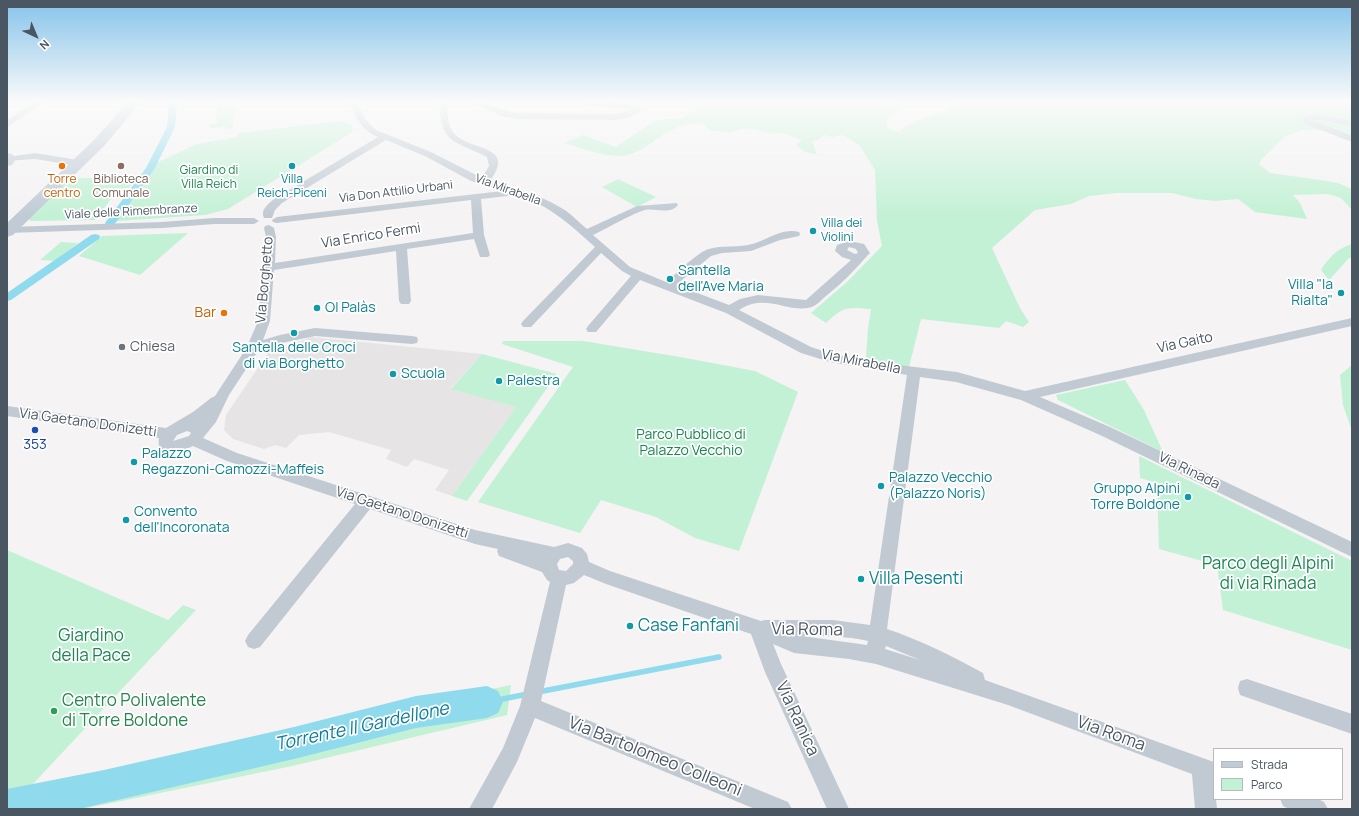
<!DOCTYPE html>
<html>
<head>
<meta charset="utf-8">
<style>
	body { margin:0 }
	#map { position:relative; width:1359px; height:816px; overflow:hidden; background:#f5f3f3; font-family:Manrope,sans-serif }
	canvas { display:block }
	.frame { position:absolute; inset:0; border:8px solid #4a5661; pointer-events:none }
	.legend { position:absolute; left:1213px; top:748px; width:130px; height:52px; box-sizing:border-box; background:#fff; border:1px solid #b7bbc0; margin:0; padding:5px 7px; list-style:none; font-size:12px; color:#4a5661 }
	.legend li { display:flex; align-items:center; gap:8px; height:20px }
	.legend b { width:20px; border:1px solid #b7bbc0 }
	.north { position:absolute; left:16px; top:16px; width:40px; height:40px; -webkit-text-stroke:3px #fff; paint-order:stroke; rotate:136deg; font-size:11px; font-weight:700; line-height:16px; text-align:center; color:#4a5661 }
	.north::after { content:''; display:block; margin:auto; width:14px; height:18px; background:#4a5661; clip-path:polygon(50% 0,100% 100%,50% 72%,0 100%) }
</style>
</head>
<body>
<div id="map">
<canvas width="1359" height="816"></canvas>
<div class="frame"></div>
<ul class="legend">
<li><b style="height:5px;background:#c1cbd6"></b>Strada</li>
<li><b style="height:11px;background:#c3f1d5"></b>Parco</li>
</ul>
<div class="north">N</div>
</div>
<script>
const ctx = document.querySelector('canvas').getContext('2d');
ctx.lineJoin = 'round';
function paint(path, color) {
  ctx.fillStyle = color;
  ctx.fill(path, 'evenodd');
}
function stroke(path, color, width, dash) {
  ctx.strokeStyle = color;
  ctx.lineWidth = width;
  ctx.lineCap = dash ? 'butt' : 'round';
  ctx.setLineDash(dash || []);
  ctx.stroke(path);
}
function label(font, color, halo, rows, align = 'center') {
  ctx.font = font + ' Manrope,sans-serif';
  ctx.lineWidth = 3.5;
  ctx.setLineDash([]);
  ctx.textBaseline = 'middle';
  ctx.strokeStyle = halo;
  ctx.fillStyle = color;
  for (const [text, x, y, turn = 0] of rows) {
    ctx.save();
    ctx.translate(x, y);
    ctx.rotate((+turn || 0) * Math.PI / 180);
    ctx.textAlign = isNaN(turn) ? turn : align;
    if (halo) ctx.strokeText(text, 0, 0);
    ctx.fillText(text, 0, 0);
    ctx.restore();
  }
}
const education = new Path2D(`
	M311,337L482,354L451,388L516,407L452,496L435,490L449,470L414,459L407,467L386,459L391,450L329,432L299,435L286,448L275,445L264,449L233,439L224,430L226,415L268,353Z`);
const green = new Path2D(`
	M218,102H237L233,119V128L226,129V127L211,128L208,126L217,123L216,115Z
	M691,102H903L904,104C894,111 874,129 899,132C913,119 928,116 946,112L951,102H1352V136L1321,130H1302L1284,137L1262,159L1259,164L1270,173L1327,181L1338,183L1352,189V210L1341,198L1328,194L1293,195L1300,203L1307,219L1255,212L1238,199L1215,201L1196,199L1172,193H1117L1089,196L1071,204L1035,210L992,248L1020,308L1029,322L1023,327L1006,321L999,328L921,319L909,367L873,361L866,357L868,328L871,309C847,307 844,306 826,323L811,313L848,281L882,246L877,221L875,170L860,146L843,135L833,137L824,135L818,140L812,141L817,155L803,151L796,145L802,140L784,133H770L747,128L730,132L711,131L703,123C694,124 685,124 676,128C659,135 645,151 627,155C609,159 582,148 564,143L583,135L616,147L656,120L683,118L700,107Z
	M340,121L352,124L353,130L351,133L228,209L205,215L116,221L154,164L197,144L237,137L238,133Z
	M76,178L135,179L124,195H114L95,220L30,221L29,218L70,179Z
	M618,179L656,197L637,207L602,187Z
	M188,233L140,275L79,256L102,236Z
	M61,242L78,243L56,261L40,260Z
	M1352,244V258H1349L1329,280L1321,270C1329,257 1337,249 1352,244Z
	M503,341H583L680,357L755,371L798,392L739,551L695,538L656,517L601,500L580,533L478,502L573,367L502,344Z
	M482,354L557,374L467,501L452,496L516,407L451,389Z
	M1352,365V431L1343,405L1340,375Z
	M1125,380L1144,410L1163,452L1058,400L1056,395Z
	M1139,456L1352,561V650L1223,610L1217,565L1159,549L1157,483L1140,478Z
	M7,550L168,620L183,605L196,610L31,786L511,685L507,715L292,766L82,809H7Z`);
const stream = new Path2D(`
	M538,692L719,657
	M487,702L528,694`);
const canal = new Path2D(`
	M169,102H177L175,127L155,168L114,225H106L105,223L146,168L167,127Z
	M95,234L99,235L100,237L99,239L11,300L7,301V293L91,235Z`);
const river = new Path2D(`
	M487,686L498,691L503,702L498,713L487,718L416,728L294,759L79,809H7V789L104,770L294,727L416,696Z`);
const street = new Path2D(`
	M35,102H45L7,127V120Z
	M349,102H357L365,119L376,130L431,152L482,178L489,166L487,157C454,140 441,145 439,102H447C448,112 447,124 453,132C467,152 518,143 490,181C515,188 541,195 563,209C572,214 579,223 587,229L637,206L677,203L678,205C670,215 656,208 645,210C633,213 606,229 593,235L630,267L666,282C678,272 690,260 702,252C716,244 733,248 748,245C765,242 781,227 799,232L800,234L799,236L780,240L751,251L722,253L711,256L676,285L729,305L740,299L758,295L806,300L851,260L842,257L835,251L837,245L849,241L864,244L870,253L868,255C855,270 841,284 826,296C822,299 818,304 814,306C791,316 767,291 739,310L811,347L832,354L898,365L957,372L1025,391L1352,318V326L1040,397L1110,427L1352,542V557L1100,435L1021,400L956,382L920,377L887,629C920,640 952,656 983,673L985,680L1214,762V799H1216L1217,809H1195L1192,774L1008,705L876,664L849,659L794,653L773,644L781,664L849,809H827L765,672L751,634L606,584L584,575L574,583L566,585L541,701L788,802L792,809H755L535,718L517,762L492,809H469L503,748L520,706L550,582L547,580L542,572L499,556L497,551L498,549L475,544L370,509L260,647L254,649L248,647L245,641L248,635L355,504L227,461L193,446C183,451 155,460 159,438L7,416V406L166,428L193,412L211,398L215,396L247,347L258,321L266,237L264,228L265,226L269,225L274,228L276,237L275,263L473,233L471,200L277,223L273,222L272,220L277,217L502,191L471,181L425,156L386,140L282,203L275,210L272,218H264C260,210 268,204 274,199L378,137C362,131 355,117 349,102ZM516,195C551,206 568,223 595,247L523,321L521,324L523,327H531L601,253L622,271L631,276L588,326L586,329L588,332H596L640,280L726,313L801,353L830,362L907,375L870,625L833,620H765L761,621L610,571L589,562L587,554L582,548L568,543L554,547L475,530L237,453L203,438L216,422L229,395L258,351L282,343L315,336L412,344L417,343L418,340L417,337L412,336L315,328L280,335L263,340L270,321L274,270L396,251L399,301L401,304H409L411,301L407,249L474,239L480,257H488L490,255L484,235L481,199ZM849,247L856,249L858,253L855,254L847,250ZM187,431L190,432L191,433L189,436L173,441L177,435ZM568,557L573,561V564L566,571L559,570L557,564L560,559ZM802,636C824,636 846,636 868,641L867,645ZM886,646L920,660L885,649Z
	M473,102C489,102 501,111 516,113L615,114L633,110L589,105L585,102L633,103L640,106L641,111L631,117L615,120L516,119L501,116Z
	M1312,115L1330,116L1352,121V127L1324,120H1312L1352,136V142L1305,124L1303,119L1304,117Z
	M35,153L78,160L83,163L78,166L35,159L7,161V157Z
	M214,218H254L259,221L254,224H214L162,228L7,233V227H9L162,222Z
	M1247,679L1352,714V734L1240,695L1238,688L1240,681Z
	M1280,799H1318L1324,802L1328,809H1289L1283,806Z`);
const secondary = new Path2D(`
	M128,102H141L104,146L13,235L7,237V223L94,140Z
	M7,153L12,154L16,159L12,165L7,166Z`);
const markers = [
	[62,166,4,"#e8710a"],
	[121,166,4,"#8d6e63"],
	[292,166,4,"#0f9aa8"],
	[813,231,4,"#0f9aa8"],
	[670,279,4,"#0f9aa8"],
	[1341,293,4,"#0f9aa8"],
	[317,308,4,"#0f9aa8"],
	[224,313,4,"#e8710a"],
	[294,333,4,"#0f9aa8"],
	[122,347,4,"#6b7280"],
	[393,374,4,"#0f9aa8"],
	[499,381,4,"#0f9aa8"],
	[35,430,4,"#1a4fb4"],
	[134,462,4,"#0f9aa8"],
	[881,486,4,"#0f9aa8"],
	[1188,497,4,"#0f9aa8"],
	[126,520,4,"#0f9aa8"],
	[861,579,4,"#0f9aa8"],
	[630,626,4,"#0f9aa8"],
	[54,711,4,"#2e9e5b"]
];
const farParknames = [
	["Giardino di",209,171],
	["Villa Reich",209,185]
];
const farFoodnames = [
	["Torre",62,180],
	["centro",62,194]
];
const farEducationnames = [
	["Biblioteca",121,180],
	["Comunale",121,194]
];
const farCulturenames = [
	["Villa",292,180],
	["Reich-Piceni",292,194],
	["Villa dei",821,224,"left"],
	["Violini",821,238,"left"]
];
const farStreetnames = [
	["Via Mirabella",508,190,20],
	["Via Don Attilio Urbani",396,192,-7],
	["Viale delle Rimembranze",131,212,-3]
];
const streetNames = [
	["Via Enrico Fermi",371,236,-9],
	["Via Borghetto",265,280,-85],
	["Via Gaito",1185,343,-12],
	["Via Mirabella",861,362,11],
	["Via Gaetano Donizetti",88,423,8],
	["Via Rinada",1189,471,26],
	["Via Gaetano Donizetti",402,513,18]
];
const cultureNames = [
	["Santella",678,271],
	["dell'Ave Maria",678,287],
	["Villa \"la",1333,285,"right"],
	["Rialta\"",1333,301,"right"],
	["Ol Palàs",325,308],
	["Santella delle Croci",294,348,"center"],
	["di via Borghetto",294,364,"center"],
	["Scuola",401,374],
	["Palestra",507,381],
	["Palazzo",142,454],
	["Regazzoni-Camozzi-Maffeis",142,470],
	["Palazzo Vecchio",889,478],
	["(Palazzo Noris)",889,494],
	["Gruppo Alpini",1180,489,"right"],
	["Torre Boldone",1180,505,"right"],
	["Convento",134,512],
	["dell'Incoronata",134,528]
];
const foodNames = [
	["Bar",216,313]
];
const worshipNames = [
	["Chiesa",130,347]
];
const parkNames = [
	["Parco Pubblico di",691,435],
	["Palazzo Vecchio",691,451]
];
const transitNames = [
	["353",35,445]
];
const nearParknames = [
	["Parco degli Alpini",1268,564],
	["di via Rinada",1268,584],
	["Giardino",91,636],
	["della Pace",91,656]
];
const nearCulturenames = [
	["Villa Pesenti",869,579],
	["Case Fanfani",638,626]
];
const nearStreetnames = [
	["Via Roma",807,630,1],
	["Via Ranica",797,719,65],
	["Via Roma",1111,734,20],
	["Via Bartolomeo Colleoni",655,757,22]
];
const nearLeisurenames = [
	["Centro Polivalente",62,701],
	["di Torre Boldone",62,721]
];
const nearWaternames = [
	["Torrente Il Gardellone",362,727,-12]
];
paint(education, '#e6e4e5');
paint(green, '#c3f1d5');
stroke(stream, '#90daee', 5.5);
paint(canal, '#90daee');
paint(river, '#90daee');
paint(street, '#c1cad2');
paint(secondary, '#c1cbd6');
const sky = ctx.createLinearGradient(0, 0, 0, 216);
sky.addColorStop(0, '#85c3ea');
sky.addColorStop(0.47, '#fafafa');
sky.addColorStop(1, '#fafafa00');
ctx.fillStyle = sky;
ctx.fillRect(0, 0, 1359, 216);
for (const [x, y, r, color] of markers) {
  const dot = new Path2D();
  dot.arc(x, y, r, 0, 2 * Math.PI);
  ctx.fillStyle = color;
  ctx.fill(dot);
  stroke(dot, '#fff', 1.5);
}
label('12px', '#17864f', '#fff', farParknames);
label('12px', '#c56008', '#fff', farFoodnames);
label('12px', '#785e54', '#fff', farEducationnames);
label('12px', '#0d838f', '#fff', farCulturenames);
label('12px', '#4a5661', '#fff', farStreetnames);
label('14px', '#4a5661', '#fff', streetNames);
label('14px', '#0d838f', '#fff', cultureNames, 'left');
label('14px', '#c56008', '#fff', foodNames, 'right');
label('14px', '#5b616d', '#fff', worshipNames, 'left');
label('14px', '#17864f', '#fff', parkNames);
label('14px', '#164399', '#fff', transitNames);
label('17px', '#17864f', '#fff', nearParknames);
label('17px', '#0d838f', '#fff', nearCulturenames, 'left');
label('17px', '#4a5661', '#fff', nearStreetnames);
label('17px', '#27864d', '#fff', nearLeisurenames, 'left');
label('italic 18px', '#0c7c9b', '#fff', nearWaternames);
</script>
</body>
</html>
